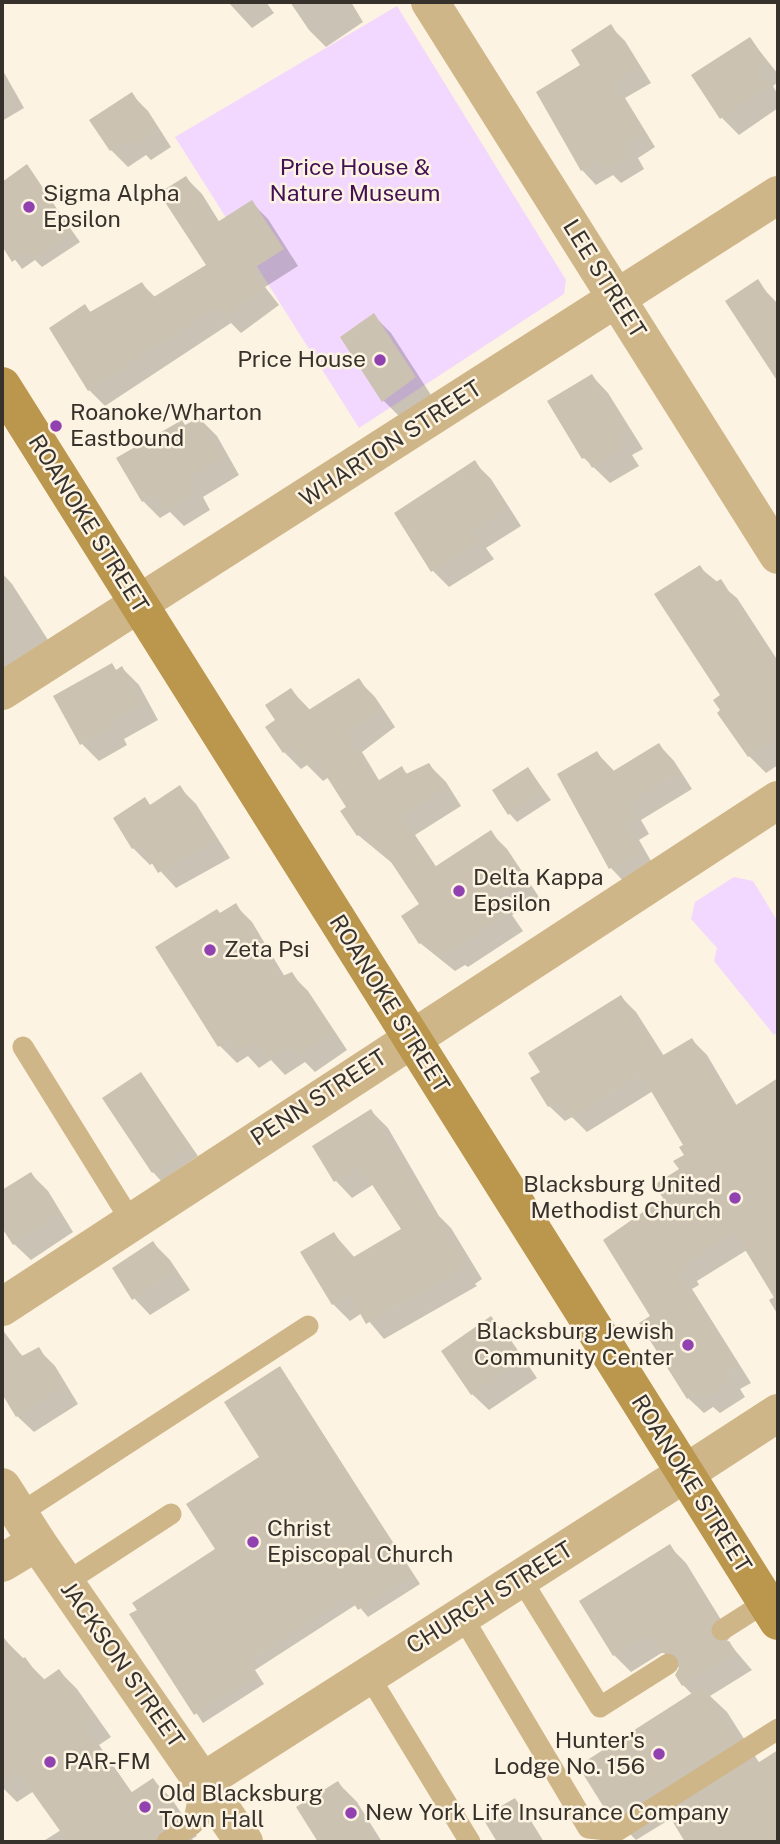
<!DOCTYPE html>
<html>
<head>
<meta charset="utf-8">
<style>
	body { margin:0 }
	#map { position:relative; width:780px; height:1844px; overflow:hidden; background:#fdf3e2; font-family:"Public Sans",sans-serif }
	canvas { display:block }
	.frame { position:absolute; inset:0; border:4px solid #36322b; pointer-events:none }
</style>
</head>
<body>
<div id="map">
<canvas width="780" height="1844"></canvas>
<div class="frame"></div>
</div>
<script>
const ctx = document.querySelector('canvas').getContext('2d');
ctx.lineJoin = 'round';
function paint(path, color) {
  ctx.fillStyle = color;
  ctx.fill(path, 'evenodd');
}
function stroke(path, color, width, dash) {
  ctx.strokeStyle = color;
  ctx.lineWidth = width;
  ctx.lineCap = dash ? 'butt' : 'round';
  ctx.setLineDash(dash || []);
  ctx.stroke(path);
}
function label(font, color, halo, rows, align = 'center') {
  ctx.font = font + ' "Public Sans",sans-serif';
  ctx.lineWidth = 5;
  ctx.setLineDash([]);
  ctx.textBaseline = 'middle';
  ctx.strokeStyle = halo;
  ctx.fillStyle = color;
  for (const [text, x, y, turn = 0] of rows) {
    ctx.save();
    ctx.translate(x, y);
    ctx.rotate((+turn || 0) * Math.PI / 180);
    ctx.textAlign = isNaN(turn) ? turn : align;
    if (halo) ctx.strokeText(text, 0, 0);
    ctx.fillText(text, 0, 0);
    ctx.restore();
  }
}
const green = new Path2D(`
	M397,6L566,280L564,294L359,428L175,137Z
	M734,877L753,881L778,922V1032L774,1035L714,961L717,948L691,919L695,902Z`);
const shadow = new Path2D(`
	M228,2H266L274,13L252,28Z
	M290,2H351L363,22L326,47L309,30Z
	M611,27L625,41L651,83L625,98L655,147L638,158L644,169L621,183L613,175L596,185L582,170L583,66Z
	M750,39L778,74V82L773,86L778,95V108L739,135L722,118Z
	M2,69L24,108L2,121Z
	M131,94L148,111L171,147L151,160L146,155L128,167L111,150L92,120Z
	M27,167L80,242L42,267L35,260L22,269L2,242V184Z
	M186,178L202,194L220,223L252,203L268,219L298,266L265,287L279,305L241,333L231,323L105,406L89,390L85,307L92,313L142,284L155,297L209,266Z
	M757,282L778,304V371L763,355Z
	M374,316L391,333L431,395L400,417L383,400Z
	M592,376L608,393L643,449L632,455L639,466L610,483L584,458L549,402Z
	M200,419L217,436L239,475L203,497L210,510L184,526L170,512L160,518L143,501L186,427Z
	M474,462L491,479L521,526L486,548L494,559L449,587L432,570Z
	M699,567L737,598L778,661V765L766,773L749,756L719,713L722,711V696Z
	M2,573L12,584L50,643L2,677Z
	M111,665L117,671L122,668L139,685L158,720L124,739L127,745L99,761L82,744Z
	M358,680L375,697L395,727L362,752L380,782L402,768L408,775L429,765L446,782L461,806L415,835L437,868L490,832L507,849L539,897L512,915L523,931L468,967L465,965L455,971L420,943L421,904L392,863L358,835L348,807L329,777L323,781L307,765L301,769L284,752L277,720L291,690L311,711Z
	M659,745L674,761L692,789L641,820L649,834L639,840L655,868L626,884L611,868L559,775L597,753L615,772Z
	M528,769L551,800L517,822L509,813Z
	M180,788L196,804L230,858L176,888L153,863L150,865L133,848L145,800L151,806Z
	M235,905L252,922L285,977L291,974L308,991L347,1050L315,1072L305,1062L285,1075L271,1060L259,1068L248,1056L237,1063L220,1046L157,947Z
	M621,997L636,1012L664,1056L692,1040L707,1055L737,1106L778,1080V1315L769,1300L776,1296L747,1250L697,1281L699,1285L692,1289L751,1383L740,1389L745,1397L720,1413L713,1407L704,1413L688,1398L652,1317L665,1199L687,1155L686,1145L653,1091L587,1132L572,1117L565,1121L549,1106Z
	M141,1074L198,1156L161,1181L153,1172Z
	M371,1111L388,1128L439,1216L451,1228L482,1279L475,1284L477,1286L384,1339L362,1313L350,1321L333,1304L334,1234L355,1258L403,1229L374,1184L352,1198L336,1181Z
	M31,1174L48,1191L73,1232L31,1260L14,1244L2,1224V1220L13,1214L2,1192Z
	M153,1243L170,1260L190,1290L150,1315L134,1298Z
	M491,1319L508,1336L537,1378L489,1410L472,1394Z
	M38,1349L55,1366L78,1404L34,1432L17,1416L2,1388V1358L16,1350L24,1357Z
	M280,1368L420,1584L368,1617L357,1604L255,1670L264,1684L203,1723L131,1615L218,1550L261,1458Z
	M669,1546L686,1563L731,1636L727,1641L752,1670L710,1696L727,1712L760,1764L778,1752V1842H686L672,1818L636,1840L612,1816L580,1766L693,1695L683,1685L680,1669L663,1652L631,1672L614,1655L581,1601Z
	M2,1637L46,1681L59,1671L77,1689L111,1737L99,1745L133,1794L153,1780L171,1798L197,1836L192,1839L195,1842H42L61,1830L34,1791L17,1802L2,1787Z
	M338,1783L357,1802L382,1842H320L299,1808Z
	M515,1800L523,1808L544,1842H499L485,1818Z`);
const building = new Path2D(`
	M611,24L638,68L612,83L642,133L625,143L631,154L605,170L600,160L581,171L536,92L580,65L571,50Z
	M750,37L767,62L757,69L769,86L720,119L691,75Z
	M132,92L156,130L133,145L128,139L110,151L89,120Z
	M27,164L73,233L32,259L27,251L12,262L2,246V182Z
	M186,176L216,223L252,200L284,249L251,270L264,289L224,318L216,307L88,391L49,328L85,304L90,312L142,282L152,298L206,265L159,193Z
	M758,279L778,310V382L725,301Z
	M374,313L416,377L382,402L340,337Z
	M592,374L627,432L617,438L623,449L592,468L586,457L582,459L547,401Z
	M200,417L223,458L187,479L195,493L165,510L156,494L142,502L116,458L182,420L185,425Z
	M475,460L505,509L471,531L478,542L431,572L394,513Z
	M700,565L712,584L721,579L778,669V737L748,757L717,713L720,710L713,700L720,695L654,594Z
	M112,663L116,670L122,666L142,703L108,722L111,727L80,745L53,696Z
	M359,678L380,710L346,734L376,782L402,766L406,774L429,763L445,788L400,817L433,868L491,830L524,880L497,898L507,914L449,952L447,948L436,955L426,940L419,944L401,916L419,904L379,844L374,847L364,832L357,836L340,811L346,807L315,758L305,765L293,747L283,753L265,727L275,720L265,705L291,688L307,711Z
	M659,743L678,773L627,804L635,818L625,824L641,852L609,869L557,774L597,751L610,773Z
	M528,767L544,791L508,815L492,790Z
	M180,785L215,840L158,873L140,844L132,849L113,818L145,797L150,805Z
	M236,903L280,977L292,972L332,1033L296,1056L289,1044L267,1059L256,1042L241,1052L232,1038L218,1047L155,947L217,909L220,913Z
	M621,995L660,1057L692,1038L733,1107L778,1078V1304L735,1233L683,1265L685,1269L678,1274L737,1367L726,1373L731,1381L703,1399L698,1392L687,1399L639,1323L650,1316L603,1240L663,1198L654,1185L679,1169L673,1161L684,1155L679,1147L683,1145L641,1074L571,1118L559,1100L548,1107L530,1078L540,1072L528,1053Z
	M141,1072L191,1147L152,1173L102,1098Z
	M371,1109L431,1211L434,1209L466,1262L460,1266L462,1269L366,1324L349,1294L332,1305L300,1252L334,1232L350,1259L401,1229L360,1166L334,1182L312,1146Z
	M31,1172L58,1214L13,1245L2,1228V1190Z
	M153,1241L174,1273L132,1300L112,1268Z
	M491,1316L522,1360L471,1395L441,1351Z
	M2,1329L22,1356L39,1347L63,1386L16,1417L2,1394Z
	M280,1366L413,1575L358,1610L349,1596L248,1661L257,1675L194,1715L129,1614L137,1610L132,1603L215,1549L186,1504L259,1457L224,1402Z
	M670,1544L716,1619L710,1625L711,1636L717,1642L729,1641L736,1652L682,1686L675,1675L681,1664L675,1653H661L650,1634L613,1656L579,1601Z
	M2,1635L20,1660L25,1657L42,1681L59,1669L94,1718L82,1726L129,1794L153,1778L180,1817L159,1832L154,1842H68L18,1772L2,1783Z
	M703,1686L737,1740L610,1817L578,1766Z
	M778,1750V1842H685L668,1814L751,1762L753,1766Z
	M338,1781L377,1842H318L296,1807Z
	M515,1798L542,1842H497L482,1817Z`);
const service = new Path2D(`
	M23,1047L131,1221
	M19,1514L308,1326
	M521,1579L600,1707L668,1664
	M65,1583L171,1514
	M462,1616L588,1828L617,1831L778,1729
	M722,1630L766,1602
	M369,1676L470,1842
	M167,1842L193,1824L202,1782`);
const minor = new Path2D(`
	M430,2L778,555
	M2,691L778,195
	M2,1307L778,800
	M684,1474L778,1413
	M2,1487L37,1542`);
const tertiary = new Path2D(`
	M2,1563L37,1542L244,1842
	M202,1782L684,1474`);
const secondary = new Path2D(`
	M2,386L778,1621`);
const markers = [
	[29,207,7,"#9241b0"],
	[380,360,7,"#9241b0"],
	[56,426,7,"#9241b0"],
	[459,891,7,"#9241b0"],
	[210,950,7,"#9241b0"],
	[735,1198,7,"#9241b0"],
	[688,1345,7,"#9241b0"],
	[253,1542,7,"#9241b0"],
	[659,1754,7,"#9241b0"],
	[50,1762,7,"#9241b0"],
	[145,1807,7,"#9241b0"],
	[351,1813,7,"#9241b0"]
];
const parkNames = [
	["Price House &",355,168],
	["Nature Museum",355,194]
];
const poiNames = [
	["Sigma Alpha",43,194],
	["Epsilon",43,220],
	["Price House",366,360,"right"],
	["Roanoke/Wharton",70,413],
	["Eastbound",70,439],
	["Delta Kappa",473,878],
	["Epsilon",473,904],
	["Zeta Psi",224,950],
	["Blacksburg United",721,1185,"right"],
	["Methodist Church",721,1211,"right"],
	["Blacksburg Jewish",674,1332,"right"],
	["Community Center",674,1358,"right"],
	["Christ",267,1529],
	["Episcopal Church",267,1555],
	["Hunter's",645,1741,"right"],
	["Lodge No. 156",645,1767,"right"],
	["PAR-FM",64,1762],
	["Old Blacksburg",159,1794],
	["Town Hall",159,1820],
	["New York Life Insurance Company",365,1813]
];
const streetNames = [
	["LEE STREET",604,279,58],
	["WHARTON STREET",391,444,-33],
	["ROANOKE STREET",88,524,58],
	["ROANOKE STREET",389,1004,58],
	["PENN STREET",319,1098,-33],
	["ROANOKE STREET",691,1484,58],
	["CHURCH STREET",490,1598,-32],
	["JACKSON STREET",122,1665,55]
];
paint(green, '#f2d7fe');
paint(shadow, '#0003');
paint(building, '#cbc2b1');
stroke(service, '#cfb688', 21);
stroke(minor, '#cfb688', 38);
stroke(tertiary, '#cfb688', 38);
stroke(secondary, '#bb964d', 38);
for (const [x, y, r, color] of markers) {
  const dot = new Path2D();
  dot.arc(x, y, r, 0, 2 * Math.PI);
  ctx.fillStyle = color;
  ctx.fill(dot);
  stroke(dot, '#fdf3e2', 2.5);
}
label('23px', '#421053', '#fdf3e2', parkNames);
label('23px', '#36322b', '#fdf3e2', poiNames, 'left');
label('23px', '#36322b', '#fdf3e2', streetNames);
</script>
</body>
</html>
